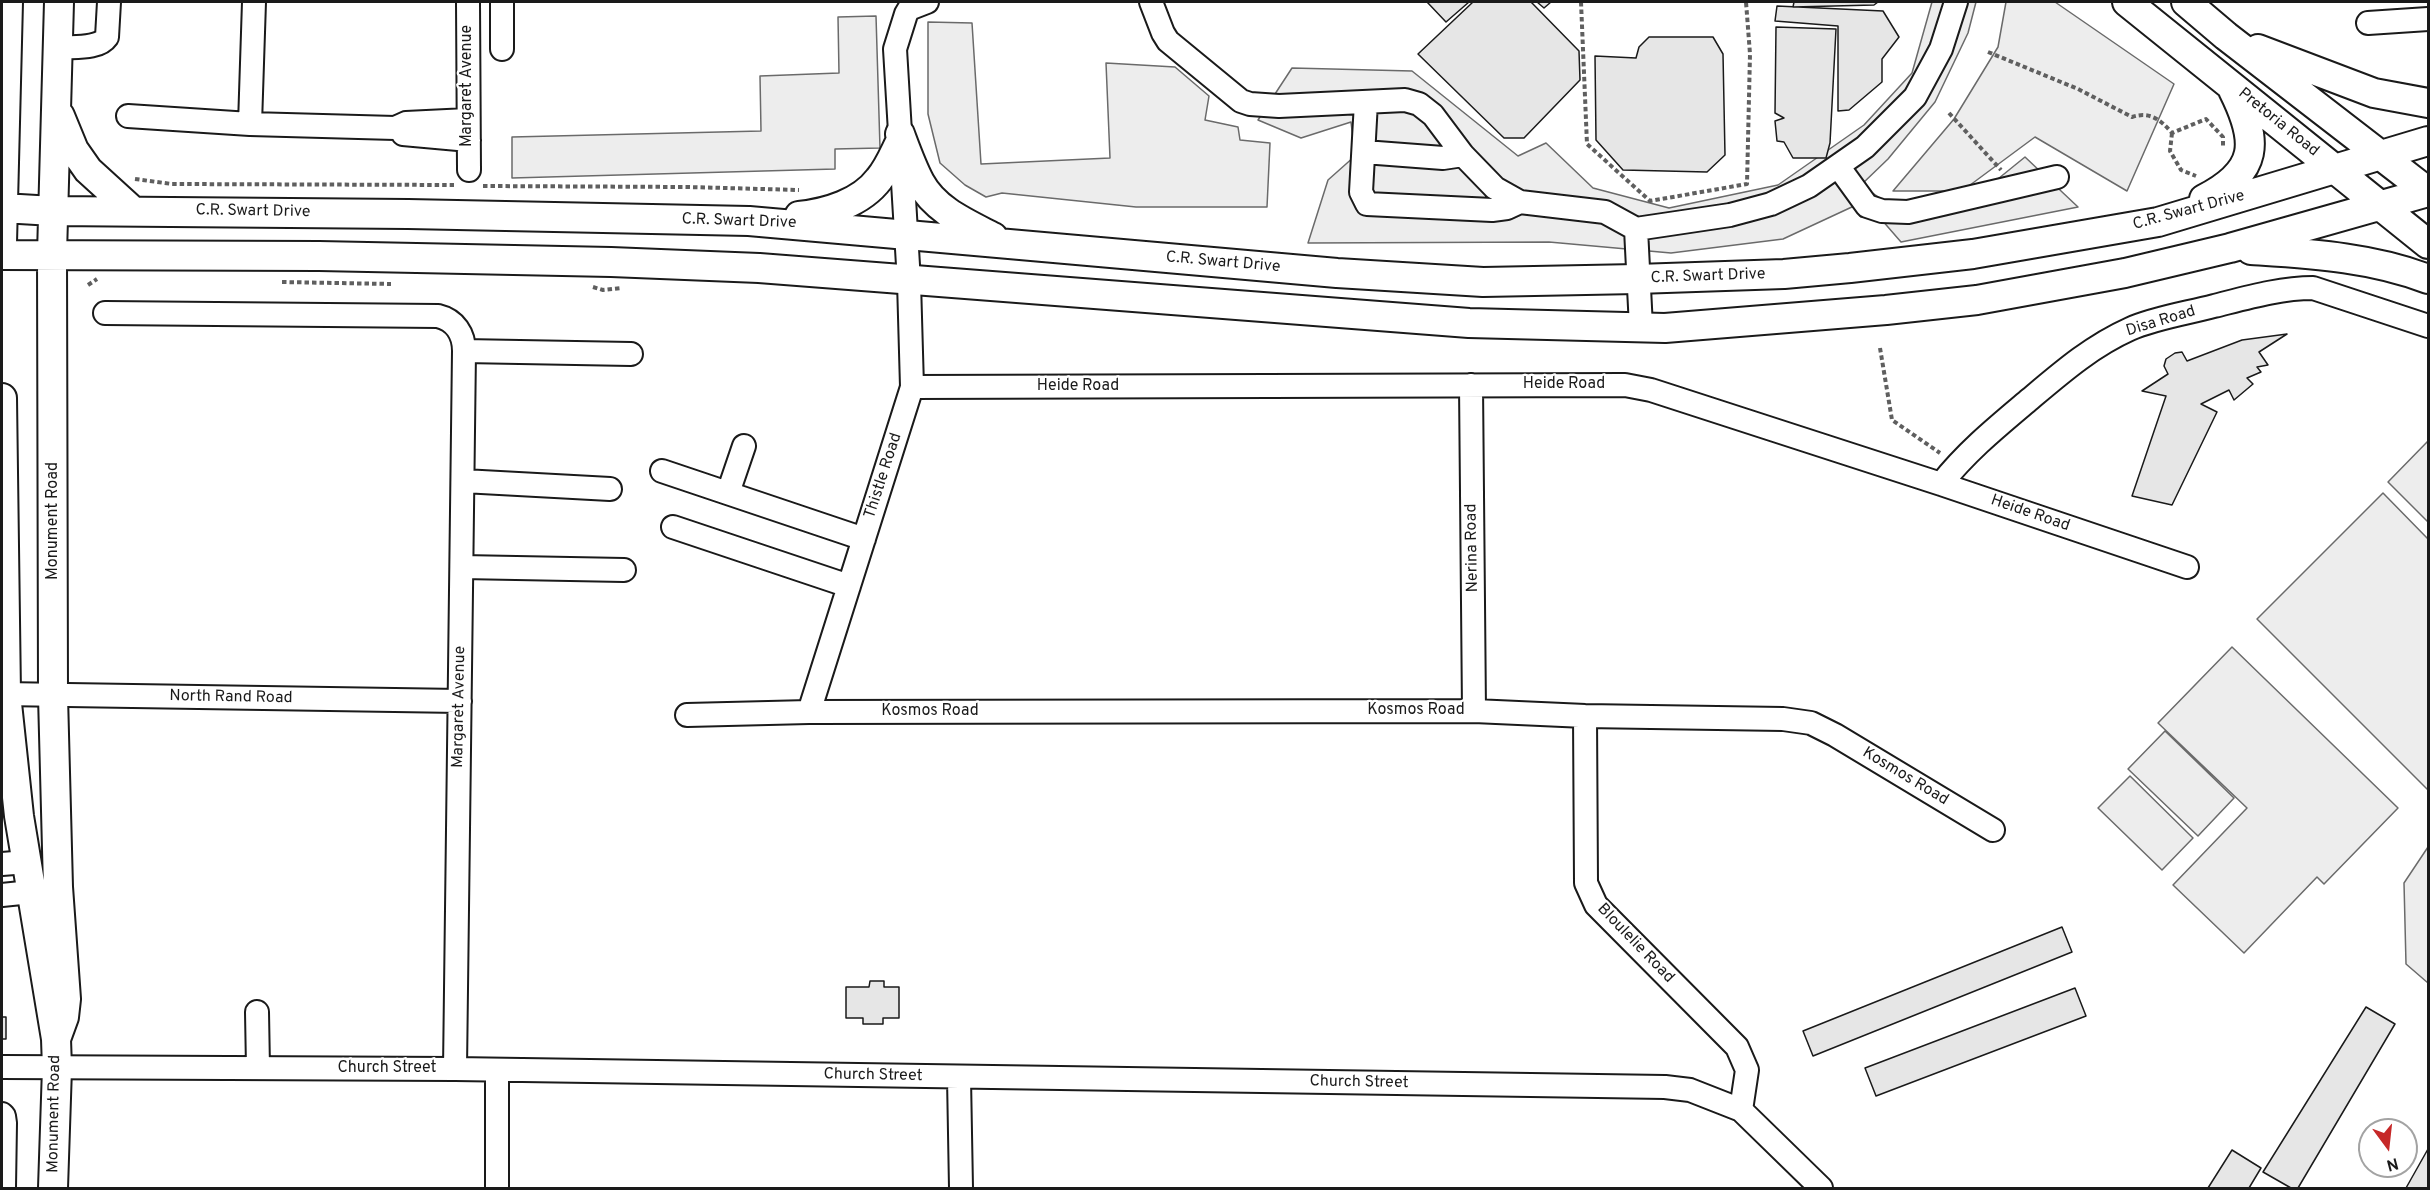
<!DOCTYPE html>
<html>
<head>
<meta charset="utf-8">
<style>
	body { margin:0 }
	#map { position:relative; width:2430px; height:1190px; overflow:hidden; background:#fff; font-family:Overpass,sans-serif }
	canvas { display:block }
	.frame { position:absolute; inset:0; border:3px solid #1a1a1a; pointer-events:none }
	.north { position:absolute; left:2358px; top:1118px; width:60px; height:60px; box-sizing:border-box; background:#fff; border:2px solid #a3a3a3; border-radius:50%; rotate:165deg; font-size:16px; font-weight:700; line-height:24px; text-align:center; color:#1a1a1a }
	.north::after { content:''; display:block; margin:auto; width:21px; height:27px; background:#c62828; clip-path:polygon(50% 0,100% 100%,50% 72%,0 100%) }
</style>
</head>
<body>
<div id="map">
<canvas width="2430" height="1190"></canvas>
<div class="frame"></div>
<div class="north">N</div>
</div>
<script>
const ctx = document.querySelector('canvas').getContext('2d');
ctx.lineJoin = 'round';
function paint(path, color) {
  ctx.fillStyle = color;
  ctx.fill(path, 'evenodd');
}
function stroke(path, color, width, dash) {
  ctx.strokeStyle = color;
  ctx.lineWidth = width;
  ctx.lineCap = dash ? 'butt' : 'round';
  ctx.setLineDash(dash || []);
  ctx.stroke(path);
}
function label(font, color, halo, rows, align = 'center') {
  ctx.font = font + ' Overpass,sans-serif';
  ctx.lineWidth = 4.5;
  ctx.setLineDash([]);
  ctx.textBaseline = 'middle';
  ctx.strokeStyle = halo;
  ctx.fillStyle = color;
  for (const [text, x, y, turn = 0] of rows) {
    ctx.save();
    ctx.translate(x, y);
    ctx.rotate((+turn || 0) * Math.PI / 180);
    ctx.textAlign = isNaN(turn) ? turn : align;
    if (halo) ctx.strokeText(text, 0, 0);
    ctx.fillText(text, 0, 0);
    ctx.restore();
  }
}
const built = new Path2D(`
	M1932,2H1976L1968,33L1935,102L1888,159L1861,185L1890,205L1972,200L2025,157L2078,207L1901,242L1881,219L1861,217L1854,206L1783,239L1671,253L1549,242L1308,243L1328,180L1355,156L1351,122L1301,138L1258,120L1292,68L1412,71L1518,156L1546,143L1593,188L1669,208L1778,185L1864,125L1912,73Z
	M2006,2H2055L2174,84L2127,191L2035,137L1962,191H1893L1954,119L1998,47Z
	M876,16L880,148L835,149V169L512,178V137L761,131L760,76L839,73L838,17Z
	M928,22L972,23L981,164L1110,158L1106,63L1175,67L1209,96L1205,120L1238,127L1240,140L1270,143L1267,207H1136L1002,193L986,197L965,185L940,163L928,114Z
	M2428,441V522L2388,482Z
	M2383,493L2428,539V790L2257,619Z
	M2232,647L2398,808L2324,884L2317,877L2244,953L2173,885L2247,808L2158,723Z
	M2165,731L2234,798L2198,836L2128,769Z
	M2130,776L2193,838L2162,870L2098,808Z
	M2428,847V983L2406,964L2404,883Z`);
const building = new Path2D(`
	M1427,2H1469L1446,22Z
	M1473,2H1531L1579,51L1580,80L1524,138H1504L1418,54Z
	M1537,2H1551L1544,8Z
	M1794,2H1878L1874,5L1793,7Z
	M1777,6L1883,11L1899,37L1882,59V82L1849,110L1838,111V26L1775,21Z
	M1776,27L1836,29L1830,143L1826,158H1793L1784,142L1777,141L1775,121L1784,118L1775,113Z
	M1649,37H1713L1723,54L1725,155L1707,172L1623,170L1596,140L1595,56L1636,58L1639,47Z
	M2287,334L2259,352L2268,365L2257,367L2261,372L2247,378L2253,384L2234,400L2229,390L2201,404L2217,412L2172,505L2132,496L2166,396L2142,391L2168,374L2164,366L2166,359L2175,353L2182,352L2187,361L2242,340Z
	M2062,927L2072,952L1813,1056L1803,1031Z
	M870,981H884V987H899V1018H883V1024H863V1018H846V987H869Z
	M2075,988L2086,1016L1876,1096L1865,1068Z
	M2366,1007L2395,1024L2298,1188H2291L2263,1172Z
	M2,1017H6V1039H2Z
	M2428,1149V1188H2406Z
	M2232,1150L2261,1168L2249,1188H2208Z`);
const path = new Path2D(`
	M1581,2L1587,144L1650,201L1747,184L1750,54L1746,2
	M1988,52L2078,89L2132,117C2150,111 2161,120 2172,133L2206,119L2223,137V147
	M1949,113L2001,170
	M2172,133L2170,151L2181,170L2196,176
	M135,179L172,184L454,185
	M483,186L688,187L799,190
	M282,282L391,284
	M88,285L97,279
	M593,287L603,290L621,288
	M1880,348L1892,420L1940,453`);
const minor = new Path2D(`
	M468,2L469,170
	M502,2V49
	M1151,2L1163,33L1168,41L1241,101L1250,104L1279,106L1405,100L1419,104L1433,115L1463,155L1495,188L1520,202L1605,212L1636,229L1730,215L1771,204L1809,186L1865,147L1915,97L1941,49L1956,2
	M2368,23L2428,19
	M58,48C72,46 98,50 107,37L109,2
	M1366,102L1361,192L1367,204L1492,210L1507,208L1520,202
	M128,116L250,124L395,128L406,123L468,120
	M250,124L254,2
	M403,134L469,140
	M1364,152L1443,158L1463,155
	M1838,166L1867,206L1882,211L1908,212L2057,177
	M1636,229L1641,327
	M105,313L438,316C455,320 464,334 464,351L455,1069
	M464,351L631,354
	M1471,385L1474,711
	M912,387L1625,385L1651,390L1941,484L2187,567
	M662,471L864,539
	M463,481L610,489
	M1941,484C1967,451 1998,426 2030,399C2062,372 2092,346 2130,329C2154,318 2188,313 2214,306C2246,298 2280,288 2313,288L2428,326
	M728,493L744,446
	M673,527L849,586
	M462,567L624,570
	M2,694L460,701
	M809,712L912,387L909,282L895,49L906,14L909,9L927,2
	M687,715L809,712L1474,711L1585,716L1783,719L1811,723L1835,735L1993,830
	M1585,716L1586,883L1596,905L1737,1047L1747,1070L1741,1110
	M2,864L27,862
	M2,895L31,892
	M257,1012L258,1068
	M2,1067L455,1069L1665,1087L1690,1090L1741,1110L1821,1188
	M959,1078L961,1188
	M2,1114L4,1116L5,1123L4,1187
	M497,1188V1070`);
const major = new Path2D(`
	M2127,2L2428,244
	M2186,2L2226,36L2428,192
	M2258,49L2374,93L2428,103
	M60,116L74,150L88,170L133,211
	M900,134C906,150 912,167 920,182C935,210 966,223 993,237
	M2204,199C2259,171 2259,142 2233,90
	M3,208L53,211L408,214L749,221L1337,273L1483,282L1637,279L1784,274L1850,268L1973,254L2158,222L2428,141
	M799,216C827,213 861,203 879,179C888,169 894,154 900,142
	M2,243L8,2
	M2251,250C2311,254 2371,257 2428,279
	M2,255L319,256L611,262L759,268L1469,323L1665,328L1886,310L1977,300L2125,273L2230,248L2428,192
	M2,398L6,694L19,816L56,1039L57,1068L53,1188
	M56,1039L64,1017L66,999L58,887L53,696L52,254L59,2`);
const streetNames = [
	["Margaret Avenue",468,86,-90],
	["Pretoria Road",2278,123,39],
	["C.R. Swart Drive",2189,211,-15],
	["C.R. Swart Drive",253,212,1],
	["C.R. Swart Drive",739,222,2],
	["C.R. Swart Drive",1223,263,5],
	["C.R. Swart Drive",1708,277,-2],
	["Disa Road",2161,322,-17],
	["Heide Road",1564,385],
	["Heide Road",1078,387],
	["Thistle Road",884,476,-72],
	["Heide Road",2030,514,19],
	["Monument Road",54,521,-90],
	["Nerina Road",1473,548,-91],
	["North Rand Road",231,698,1],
	["Margaret Avenue",460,707,-89],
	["Kosmos Road",1416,711],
	["Kosmos Road",930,712],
	["Kosmos Road",1905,777,31],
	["Bloulelie Road",1635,944,46],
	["Church Street",387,1069],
	["Church Street",873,1076,1],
	["Church Street",1359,1083,1],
	["Monument Road",55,1114,-89]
];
paint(built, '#ededed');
stroke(built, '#6a6a6a', 1.5);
paint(building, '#e6e6e6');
stroke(building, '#1a1a1a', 1.5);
stroke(minor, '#1a1a1a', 26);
stroke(major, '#1a1a1a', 32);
stroke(path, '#5f5f5f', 4, [4.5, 3]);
stroke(minor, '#fff', 22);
stroke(major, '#fff', 28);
label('16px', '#1a1a1a', '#fff', streetNames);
</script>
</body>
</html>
